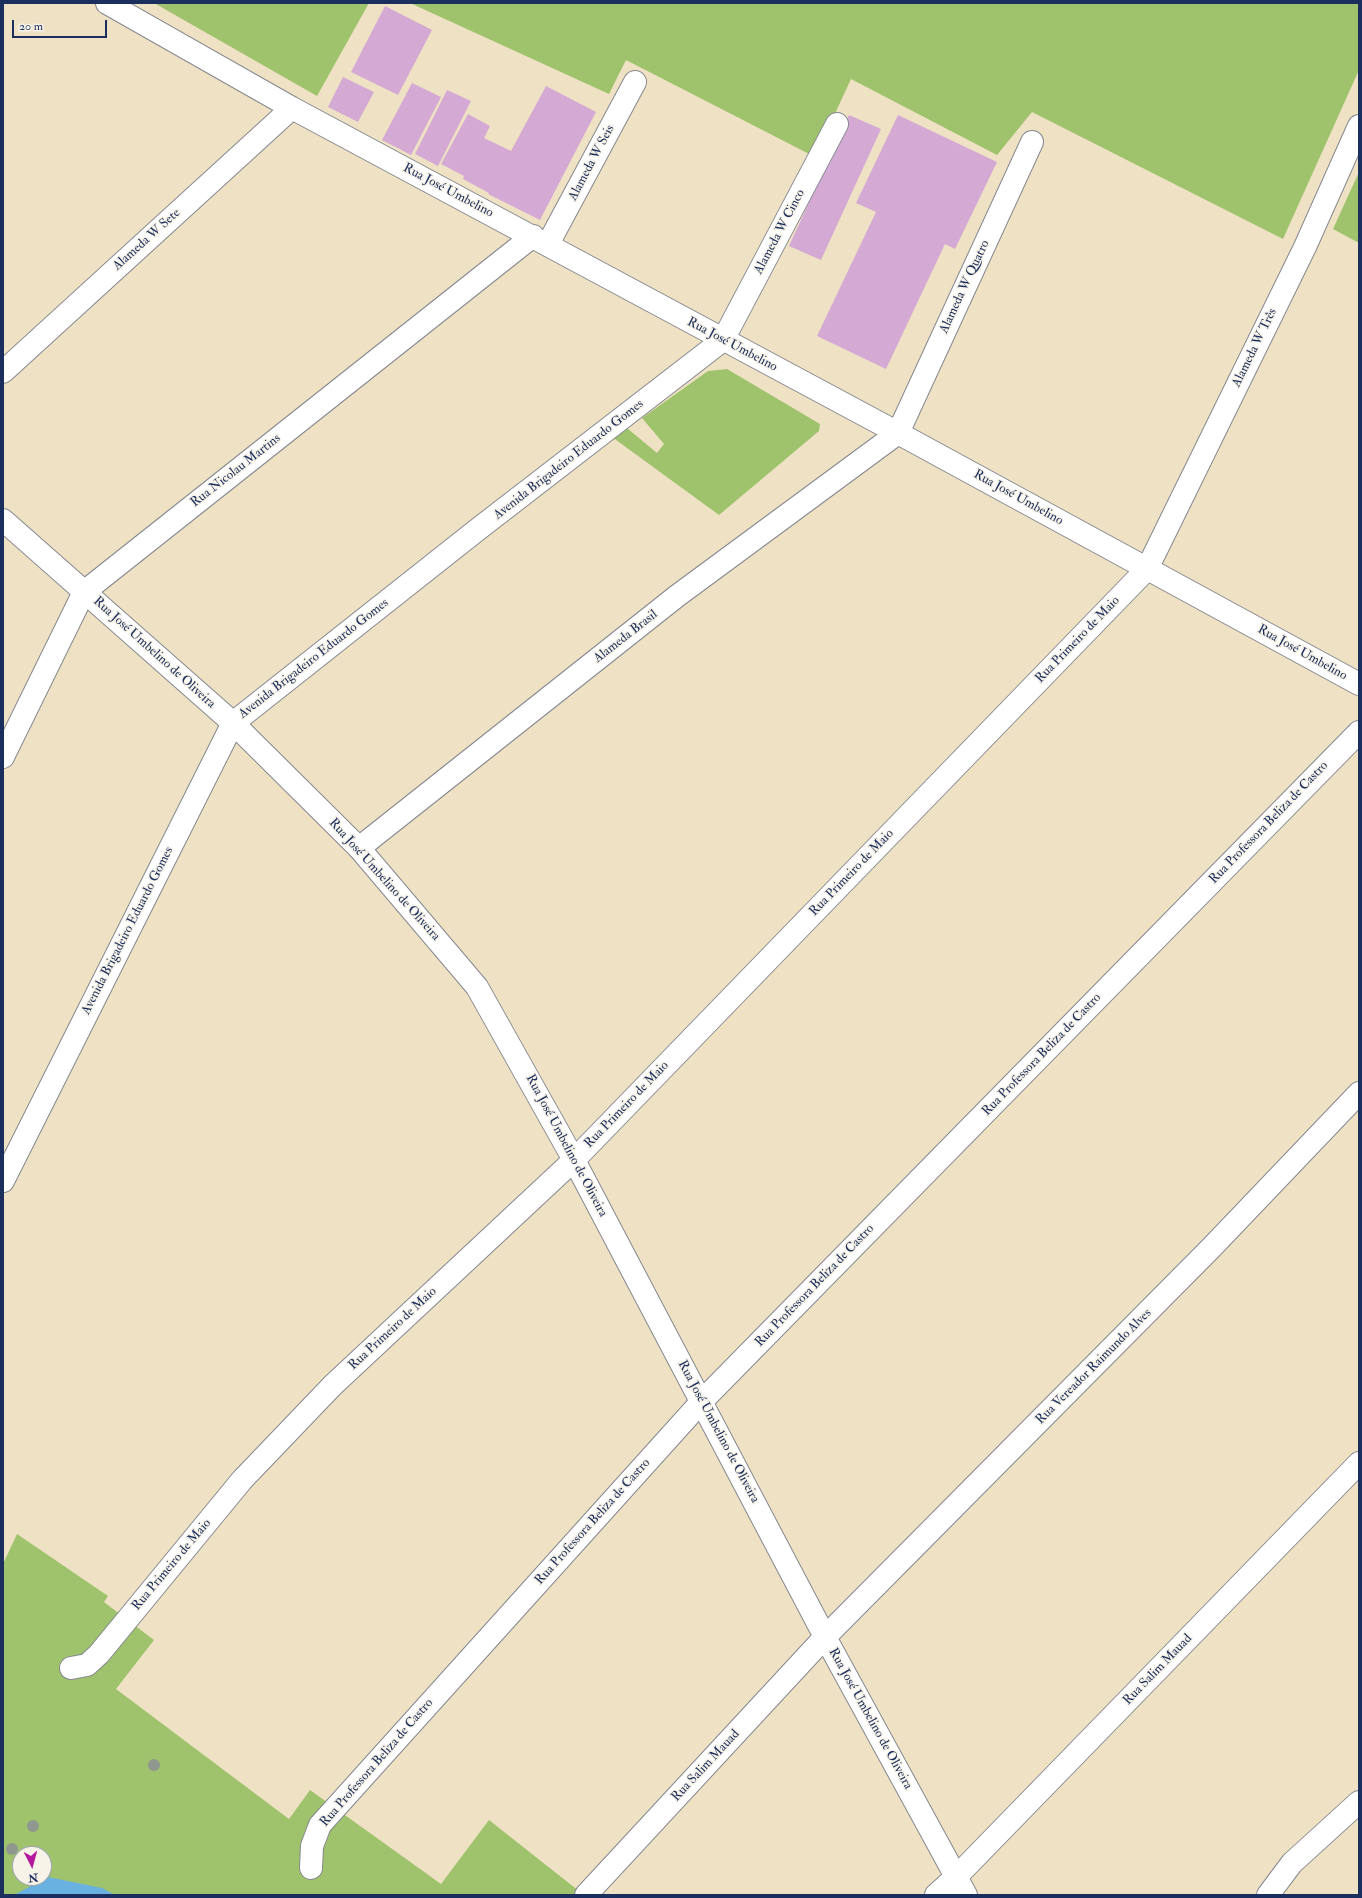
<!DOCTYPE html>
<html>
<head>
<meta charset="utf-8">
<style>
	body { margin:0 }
	#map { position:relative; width:1362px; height:1898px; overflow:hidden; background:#efe1c3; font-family:"IM FELL Double Pica",serif }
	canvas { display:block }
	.frame { position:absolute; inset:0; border:4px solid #1b2f5e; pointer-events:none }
	.north { position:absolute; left:12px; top:1846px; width:40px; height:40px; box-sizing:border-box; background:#f7f3e8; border:1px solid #9fa5b1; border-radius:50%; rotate:174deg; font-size:11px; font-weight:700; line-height:16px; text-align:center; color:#1b2f5e }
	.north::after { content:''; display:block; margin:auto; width:14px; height:18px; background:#b5179e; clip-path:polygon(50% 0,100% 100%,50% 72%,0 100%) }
	.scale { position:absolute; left:12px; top:20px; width:95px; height:18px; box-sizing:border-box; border:2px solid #1b2f5e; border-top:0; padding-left:5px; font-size:12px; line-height:14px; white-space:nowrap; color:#1b2f5e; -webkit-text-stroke:3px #f7f3e8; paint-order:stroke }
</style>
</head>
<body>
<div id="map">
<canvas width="1362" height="1898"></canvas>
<div class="frame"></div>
<div class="north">N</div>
<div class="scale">20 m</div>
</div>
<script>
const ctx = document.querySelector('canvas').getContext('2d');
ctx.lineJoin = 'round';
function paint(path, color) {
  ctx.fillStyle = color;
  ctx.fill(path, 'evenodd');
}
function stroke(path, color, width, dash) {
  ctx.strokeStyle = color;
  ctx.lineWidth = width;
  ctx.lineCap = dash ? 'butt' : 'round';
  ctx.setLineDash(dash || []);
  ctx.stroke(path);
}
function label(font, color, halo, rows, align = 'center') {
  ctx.font = font + ' "IM FELL Double Pica",serif';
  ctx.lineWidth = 3;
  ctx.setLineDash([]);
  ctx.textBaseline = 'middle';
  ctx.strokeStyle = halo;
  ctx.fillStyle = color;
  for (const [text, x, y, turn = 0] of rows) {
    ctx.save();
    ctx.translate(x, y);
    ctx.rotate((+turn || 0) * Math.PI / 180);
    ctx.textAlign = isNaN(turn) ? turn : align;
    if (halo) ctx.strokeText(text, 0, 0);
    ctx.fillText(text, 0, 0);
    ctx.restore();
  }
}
const green = new Path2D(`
	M154,3H369L317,96Z
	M410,3H1359V70L1283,239L1032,112L997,155L851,79L815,157L626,60L609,94Z
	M1359,172V243L1333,229Z
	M727,369L820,424L819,431L719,515L612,437L627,428L657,453L664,444L642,418L708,371Z
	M17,1534L108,1596L104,1602L154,1640L116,1689L289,1819L310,1790L441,1884L489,1820L584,1895H3V1564ZM20,1854H44V1878H20Z`);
const water = new Path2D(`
	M48,1877L102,1888L115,1895H14Z`);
const building = new Path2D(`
	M385,6L432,30L398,95L351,72Z
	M343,77L374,92L358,122L328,107Z
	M412,83L441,97L411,155L382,140Z
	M546,86L596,112L540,220L488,194L489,193L463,179L464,176L441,164L468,114L490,126L484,138L511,151Z
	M447,90L471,101L438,166L415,154Z
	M849,115L881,129L821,260L789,246Z
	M898,115L997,162L955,249L945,244L886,369L817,336L876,212L856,203Z`);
const minor = new Path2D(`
	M107,3L292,108L898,433L1359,684
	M548,244L635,82
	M3,372L292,108
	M233,723L477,530L723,340L837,124
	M3,757L84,592L533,236
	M359,848L677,596L898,433L1032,142
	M71,1668L87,1665L99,1654L242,1480L333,1385L574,1160L1147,569L1305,247L1359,126
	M311,1868L312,1846L320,1825L702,1401L1359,732
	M586,1895L825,1637L1212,1247L1359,1093
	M936,1895L957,1876L1359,1463
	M1268,1895L1292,1863L1359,1802`);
const tertiary = new Path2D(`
	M3,520L233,723L359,848L477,987L574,1160L825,1637L966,1895
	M3,1181L233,723`);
const trees = [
	[154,1765],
	[33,1826],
	[12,1849]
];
const streetNames = [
	["Alameda W Seis",592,163,-62],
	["Rua José Umbelino",448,191,28],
	["Alameda W Cinco",780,232,-62],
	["Alameda W Sete",147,240,-42],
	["Alameda W Quatro",965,287,-65],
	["Rua José Umbelino",732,345,28],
	["Alameda W Três",1255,348,-64],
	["Avenida Brigadeiro Eduardo Gomes",569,460,-38],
	["Rua Nicolau Martins",236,471,-38],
	["Rua José Umbelino",1018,498,29],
	["Alameda Brasil",626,637,-38],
	["Rua Primeiro de Maio",1078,640,-46],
	["Rua José Umbelino de Oliveira",154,653,42],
	["Rua José Umbelino",1302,653,29],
	["Avenida Brigadeiro Eduardo Gomes",314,659,-38],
	["Rua Professora Beliza de Castro",1269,823,-46],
	["Rua Primeiro de Maio",852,873,-46],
	["Rua José Umbelino de Oliveira",384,880,48],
	["Avenida Brigadeiro Eduardo Gomes",128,931,-63],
	["Rua Professora Beliza de Castro",1042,1055,-46],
	["Rua Primeiro de Maio",627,1105,-46],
	["Rua José Umbelino de Oliveira",566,1146,62],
	["Rua Professora Beliza de Castro",815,1286,-46],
	["Rua Primeiro de Maio",393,1329,-43],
	["Rua Vereador Raimundo Alves",1094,1367,-45],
	["Rua José Umbelino de Oliveira",718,1432,62],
	["Rua Professora Beliza de Castro",593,1522,-48],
	["Rua Primeiro de Maio",172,1565,-50],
	["Rua Salim Mauad",1158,1670,-46],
	["Rua José Umbelino de Oliveira",870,1719,61],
	["Rua Professora Beliza de Castro",377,1763,-49],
	["Rua Salim Mauad",706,1766,-47]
];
paint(green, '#9fc36d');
paint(water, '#69b1e1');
paint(building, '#d4aad4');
stroke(minor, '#858890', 24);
stroke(tertiary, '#858890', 24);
stroke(minor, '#fff', 22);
stroke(tertiary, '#fff', 22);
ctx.fillStyle = '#90978e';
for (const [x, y] of trees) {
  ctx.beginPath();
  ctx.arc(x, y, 6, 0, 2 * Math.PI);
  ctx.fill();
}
label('13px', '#1b2f5e', '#f7f3e8', streetNames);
</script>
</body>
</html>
